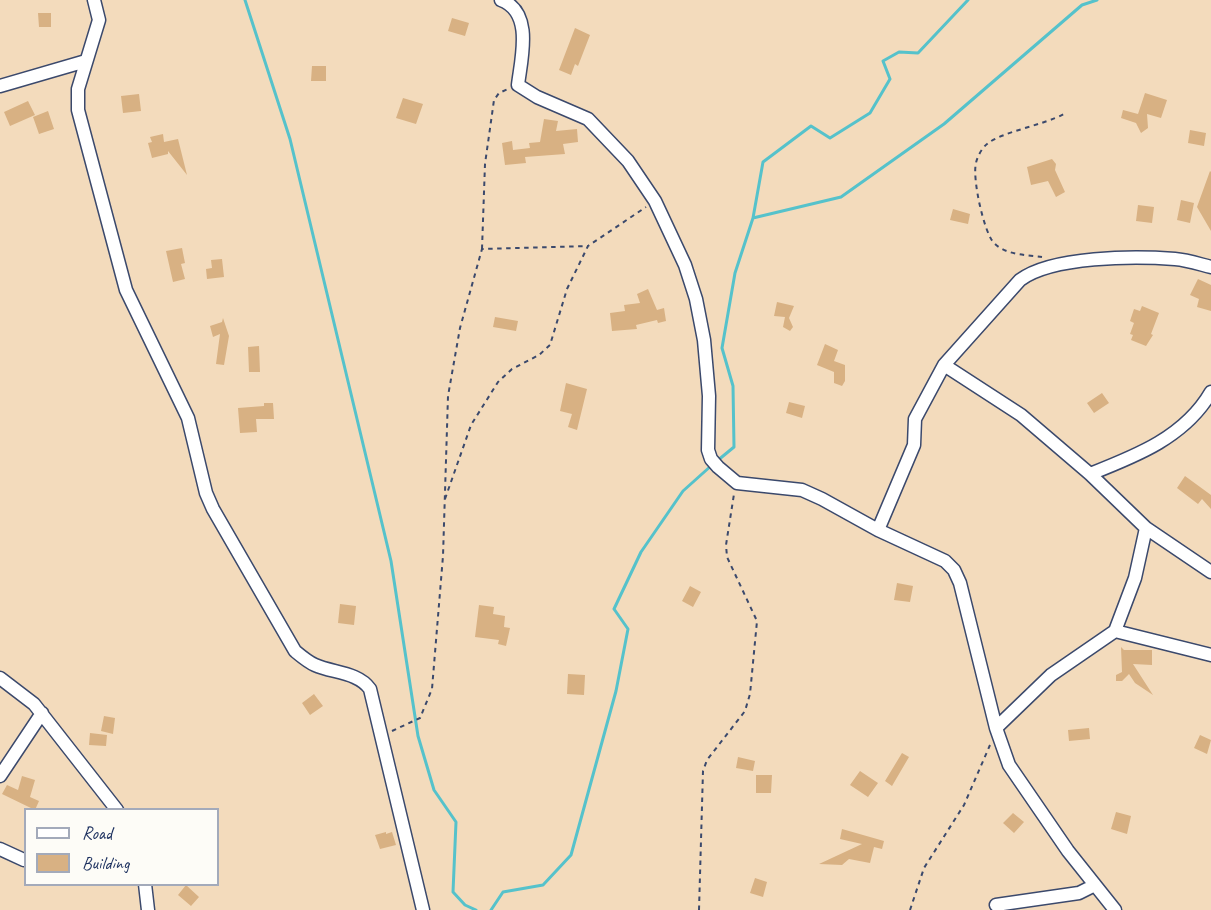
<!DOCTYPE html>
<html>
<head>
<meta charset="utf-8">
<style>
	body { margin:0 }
	#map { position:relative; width:1211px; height:910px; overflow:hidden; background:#f3dbbc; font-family:Caveat,sans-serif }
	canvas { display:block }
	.legend { position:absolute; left:24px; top:808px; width:195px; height:78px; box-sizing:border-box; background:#fdfcf7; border:2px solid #a3aaba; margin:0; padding:8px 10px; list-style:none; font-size:18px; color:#1b2f5e }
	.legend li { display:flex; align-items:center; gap:12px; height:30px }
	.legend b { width:30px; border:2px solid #a3aaba }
</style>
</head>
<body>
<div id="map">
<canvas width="1211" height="910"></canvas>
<ul class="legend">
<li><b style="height:8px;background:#fff"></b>Road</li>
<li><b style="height:16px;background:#d8b183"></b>Building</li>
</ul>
</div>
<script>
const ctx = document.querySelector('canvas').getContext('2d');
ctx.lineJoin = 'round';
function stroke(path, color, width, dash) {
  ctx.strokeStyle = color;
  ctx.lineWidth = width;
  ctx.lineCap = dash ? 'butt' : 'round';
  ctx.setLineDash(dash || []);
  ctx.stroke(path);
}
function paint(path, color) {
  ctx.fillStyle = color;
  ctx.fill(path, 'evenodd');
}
const stream = new Path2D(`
	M245,0L290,139L391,561L418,736L434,790L456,822L453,892L465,905L476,910
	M753,218L841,197L944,124L1082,5L1097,0
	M717,461L734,447L733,386L722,348L735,273L753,218L763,162L811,126L830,138L870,113L890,79L883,61L899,52L918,53L968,0
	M491,910L503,892L543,885L571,855L616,691L628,629L614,609L641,552L683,491L712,465`);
const building = new Path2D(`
	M38,13H51V27H39Z
	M452,18L469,23L465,36L448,31Z
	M575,28L590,35L578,66L575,64L571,75L559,70Z
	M312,66H326V81H311Z
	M1145,93L1167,100L1161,118L1147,114L1148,128L1141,133L1136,123L1121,118L1123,110L1138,114Z
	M139,94L141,111L123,113L121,96Z
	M403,98L423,104L416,124L396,118Z
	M28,101L35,115L10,126L4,112Z
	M48,111L54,129L39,134L33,117Z
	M544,119L558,121L556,131L577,129L578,142L563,144L565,154L525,157L526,163L505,165L502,143L512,141L513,150L530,148L529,143L540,142Z
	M1190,130L1206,133L1204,146L1188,143Z
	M163,134L164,142L178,139L187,175L168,151V154L152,158L148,143L152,142L150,137Z
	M1052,159L1056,164L1055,170L1065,192L1056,197L1048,181L1031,185L1027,167Z
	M1210,171L1211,172V231L1197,207Z
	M1181,200L1194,203L1190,223L1177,220Z
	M1138,205L1154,207L1152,223L1136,221Z
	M953,209L970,214L968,224L950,220Z
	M182,248L185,263L181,264L185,279L173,282L166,251Z
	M222,259L224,277L207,279L206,269L212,268L211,260Z
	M1198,279L1211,285V311L1197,307L1199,299L1190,295Z
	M648,289L657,310L664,308L666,321L658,323L657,320L636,325L637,329L612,331L610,313L625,311L624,305L640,303L637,294Z
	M777,302L794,306L789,318L793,327L790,331L783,327L785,317L774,316Z
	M1142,306L1159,313L1151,334L1153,335L1146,346L1131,340L1133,335L1130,334L1134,323L1130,321L1134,309L1140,311Z
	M495,317L518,321L516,331L493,327Z
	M223,318L229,336L224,365L216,364L220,334L213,337L210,326L222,322Z
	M825,344L838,350L834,361L845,365V381L842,386L834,383V372L817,365Z
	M259,346L260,372H249L248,347Z
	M566,383L587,389L577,430L568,427L572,414L560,411Z
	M1102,393L1109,403L1094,413L1087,403Z
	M789,402L805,406L802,418L786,413Z
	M264,403H273L274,419H256L257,432L240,433L238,408L264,406Z
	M1185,476L1211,495V509L1202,499L1198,504L1177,488Z
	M897,583L913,586L910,602L894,600Z
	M690,586L701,592L693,607L682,601Z
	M340,604L356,606L354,625L338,623Z
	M479,605L494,607L493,614L505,616L504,627L510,628L506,646L498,644L499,640L475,637Z
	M1121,647L1124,650H1152V665L1133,664L1153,695L1135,683L1129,674L1122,681H1116V675L1122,672Z
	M568,674L585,675L584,695L567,694Z
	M314,694L323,706L310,715L302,703Z
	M104,716L115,718L113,734L101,731Z
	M1089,728L1090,739L1069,741L1068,730Z
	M90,733L107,735L106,746L89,745Z
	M1200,735L1211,740L1207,754L1194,748Z
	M902,753L909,757L892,786L885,781Z
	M738,757L755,761L753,771L736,768Z
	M860,771L878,783L868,797L850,785Z
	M756,775H772L771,793H756Z
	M22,776L35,780L30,797L39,801L35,810L2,794L7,785L18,790Z
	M1116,812L1131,816L1127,834L1111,829Z
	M1013,813L1024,822L1014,833L1003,823Z
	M842,829L884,841L882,849L874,847L870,863L849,859L842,865L819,864L862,844L840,839Z
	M386,832V834L392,832L396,845L380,849L375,835Z
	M755,878L767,882L763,897L750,893Z
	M186,885L199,897L191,906L178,895Z`);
const path = new Path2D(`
	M482,249L485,164L494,100L499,93L508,89
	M1042,257C1027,255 1005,255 994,243C984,233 972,178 976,163C977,157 982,148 987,144C1001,132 1044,125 1064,114
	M445,499L471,425L498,382L512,369L539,355L550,345L567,289L588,246L646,207
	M392,731L420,718L432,689L443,556L448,396L460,328L482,249L588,246
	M699,910L703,771L707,760L745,711L750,694L757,621L727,557L726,545L734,494
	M910,910L924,868L964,805L990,745`);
const minor = new Path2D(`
	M94,0L99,20L78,89V110L126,290L188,418L206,493L213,509L295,651C301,656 308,662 315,665C333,673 358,672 370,689L423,910
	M501,0C534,12 521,59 518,85L537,97L588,119L628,161L655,201L685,265L696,299L704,340L709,396L708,450L711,459L718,467L737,483L802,490L822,499L878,530L945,561L954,570L960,583L996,728L1009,765L1068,851L1115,910
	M0,86L86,61
	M944,365L1021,415L1090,474L1146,528L1211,572
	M1090,474C1136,456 1185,437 1211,392
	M878,530L914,445L915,419L944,365L1020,280C1052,256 1134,256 1175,259C1187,260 1199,264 1211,267
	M1115,631L1211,655
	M0,678L34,704L117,810
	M996,728L1051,675L1115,631L1135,578L1146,528
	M0,776L42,713
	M0,849L24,860
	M145,884L148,910
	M996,905L1079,893L1095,885`);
stroke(stream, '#55c2cb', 3);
paint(building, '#d8b183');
stroke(minor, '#3b496c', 15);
stroke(path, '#3b496c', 2, [4.5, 4.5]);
stroke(minor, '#fff', 12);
</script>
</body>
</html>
